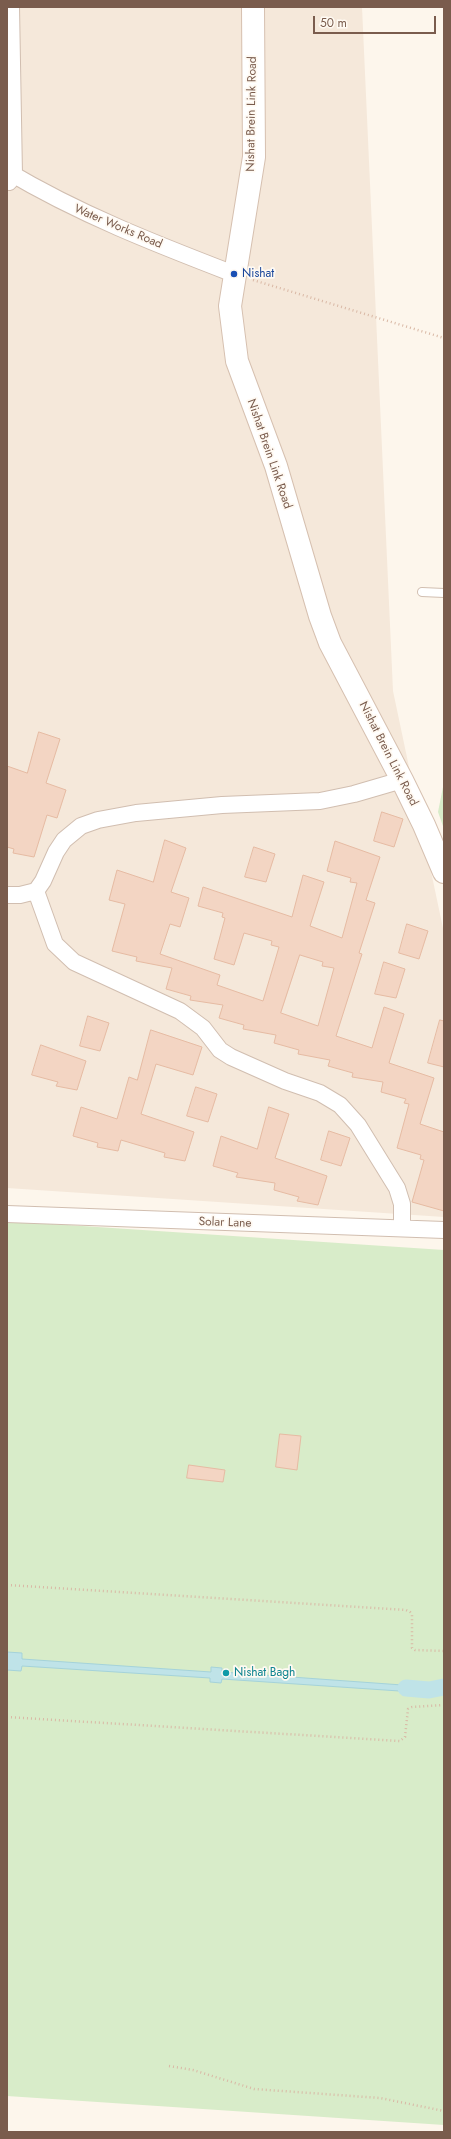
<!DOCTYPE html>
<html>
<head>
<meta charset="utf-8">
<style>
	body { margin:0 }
	#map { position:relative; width:451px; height:2139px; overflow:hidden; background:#fdf6ec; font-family:Jost,sans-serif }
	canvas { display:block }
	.frame { position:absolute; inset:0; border:8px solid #7a5c4d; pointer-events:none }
	.scale { position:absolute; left:313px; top:16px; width:123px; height:18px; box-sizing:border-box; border:2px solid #7a5c4d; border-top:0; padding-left:5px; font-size:12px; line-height:14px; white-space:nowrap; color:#7a5c4d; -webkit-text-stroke:3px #fffaf3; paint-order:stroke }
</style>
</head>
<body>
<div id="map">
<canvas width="451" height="2139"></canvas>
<div class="frame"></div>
<div class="scale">50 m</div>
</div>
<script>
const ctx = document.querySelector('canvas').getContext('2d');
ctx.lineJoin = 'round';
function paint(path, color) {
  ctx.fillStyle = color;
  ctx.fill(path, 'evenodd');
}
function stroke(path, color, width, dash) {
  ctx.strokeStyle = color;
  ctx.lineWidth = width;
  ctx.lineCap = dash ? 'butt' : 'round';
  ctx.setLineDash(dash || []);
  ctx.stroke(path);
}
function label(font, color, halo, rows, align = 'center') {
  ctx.font = font + ' Jost,sans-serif';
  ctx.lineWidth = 3.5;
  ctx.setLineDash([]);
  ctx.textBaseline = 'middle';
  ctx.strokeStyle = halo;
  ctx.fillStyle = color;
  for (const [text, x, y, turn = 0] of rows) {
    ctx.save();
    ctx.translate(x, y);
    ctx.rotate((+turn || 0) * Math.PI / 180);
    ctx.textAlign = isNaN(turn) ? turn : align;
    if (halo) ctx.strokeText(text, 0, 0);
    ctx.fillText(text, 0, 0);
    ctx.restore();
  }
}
const residential = new Path2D(`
	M7,7H362L393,691L444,933V1217L7,1188Z`);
const green = new Path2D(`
	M444,782V829L438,812Z
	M7,1221L444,1250V2125L7,2096Z`);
const water = new Path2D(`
	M7,1652L22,1653V1659L211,1672V1667L222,1668V1672L430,1687L429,1693L222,1679L221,1683L210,1682V1678L22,1666L21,1671L7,1670Z`);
const canal = new Path2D(`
	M406,1688L429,1690L444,1687`);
const building = new Path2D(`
	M39,732L60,739L46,783L66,790L57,818L47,815L34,857L13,853L14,849L7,847V766L27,773Z
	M382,812L403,819L394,847L374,841Z
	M165,840L186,848L171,892L189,898L180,927L170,924L160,954L220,975L217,985L263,1001L279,947L271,945L272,941L244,933L234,965L214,959L225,918L222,917L223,913L198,906L203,887L292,917L303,875L324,882L310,926L342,938L357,883L350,882L351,878L327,871L335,841L380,857L366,900L375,903L359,953L362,954L336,1036L372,1048L384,1007L404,1014L389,1063L434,1078L420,1124L444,1132V1211L412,1202L424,1160L420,1159L421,1155L397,1148L409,1104L404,1103L406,1099L381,1092L383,1082L352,1077L353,1073L328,1066L330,1060L298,1054L299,1050L274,1043L276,1035L243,1029L244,1025L219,1018L223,1005L190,1000L191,996L166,989L172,968L136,961L137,957L112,951L125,904L109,900L117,870L153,882ZM300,955L323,962L322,966L334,968L318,1026L281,1013Z
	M254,847L275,854L266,882L245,877Z
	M407,924L428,931L419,959L399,953Z
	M384,962L405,969L396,998L375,994Z
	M88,1016L109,1023L100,1051L80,1046Z
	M440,1020L444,1021V1067L428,1063Z
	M151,1030L202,1047L193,1075L156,1064L141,1114L194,1132L185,1161L164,1157L165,1153L121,1140L118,1151L97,1147L98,1143L73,1136L81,1107L117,1119L129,1077L137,1080Z
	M41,1045L86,1061L77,1090L56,1086L58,1082L32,1075Z
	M196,1087L217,1094L208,1122L187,1116Z
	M269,1107L289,1114L275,1158L327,1176L318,1205L297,1201L299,1197L274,1190L275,1183L236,1177L238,1173L213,1166L221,1136L257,1149Z
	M329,1131L350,1138L341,1166L321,1160Z
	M280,1434L301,1436L297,1470L276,1467Z
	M189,1465L225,1470L223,1482L187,1478Z`);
const path = new Path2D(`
	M253,280L444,338
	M7,1585L406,1610L410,1612L412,1615V1648L415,1650L444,1651
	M7,1717L400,1741L405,1737L408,1709L412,1707L444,1705
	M169,2066L193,2070L254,2089L380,2098L444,2111`);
const lane = new Path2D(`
	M422,592L444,593`);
const street = new Path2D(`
	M7,171C79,214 156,244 234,274
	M9,182L14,175L11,7
	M36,891L55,944L74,962L180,1011L203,1028L220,1050L231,1057L285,1081L320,1093L340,1105L358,1125L397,1188L402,1204V1228
	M7,895H20L36,891L43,881L56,852L64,840L81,826L98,820L136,813L222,805L320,801L354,794L402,780
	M7,1214L444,1230`);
const secondary = new Path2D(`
	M253,7L254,157L230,306L237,361L276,466L320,616L330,643L402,780L424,825L444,872`);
const markers = [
	[234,274,4,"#1a4fb4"],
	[226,1673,4,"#0f9aa8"]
];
const streetNames = [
	["Nishat Brein Link Road",252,114,-89],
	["Water Works Road",118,227,23],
	["Nishat Brein Link Road",269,454,71],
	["Nishat Brein Link Road",388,754,63],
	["Solar Lane",225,1223,2]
];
const transitNames = [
	["Nishat",242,274]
];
const cultureNames = [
	["Nishat Bagh",234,1673]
];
paint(residential, '#f5e8da');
paint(green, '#d8ecc9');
paint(water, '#bfe3e8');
stroke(water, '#a5d3da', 1);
stroke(canal, '#bfe3e8', 17);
paint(building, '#f3d5c3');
stroke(building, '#e6bba3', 1);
stroke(lane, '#d1beb0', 10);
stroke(street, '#d1beb0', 18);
stroke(secondary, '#d6c0b0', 24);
stroke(path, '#d9b8a5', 2.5, [1, 3]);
stroke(lane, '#fff', 8);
stroke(street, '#fff', 16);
stroke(secondary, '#fff', 22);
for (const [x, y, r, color] of markers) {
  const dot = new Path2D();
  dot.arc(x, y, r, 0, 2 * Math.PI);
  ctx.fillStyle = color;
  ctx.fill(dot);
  stroke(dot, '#fffaf3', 1.5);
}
label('12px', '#7a5c4d', '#fffaf3', streetNames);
label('12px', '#164399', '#fffaf3', transitNames, 'left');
label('12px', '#0d838f', '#fffaf3', cultureNames, 'left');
</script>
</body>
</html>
